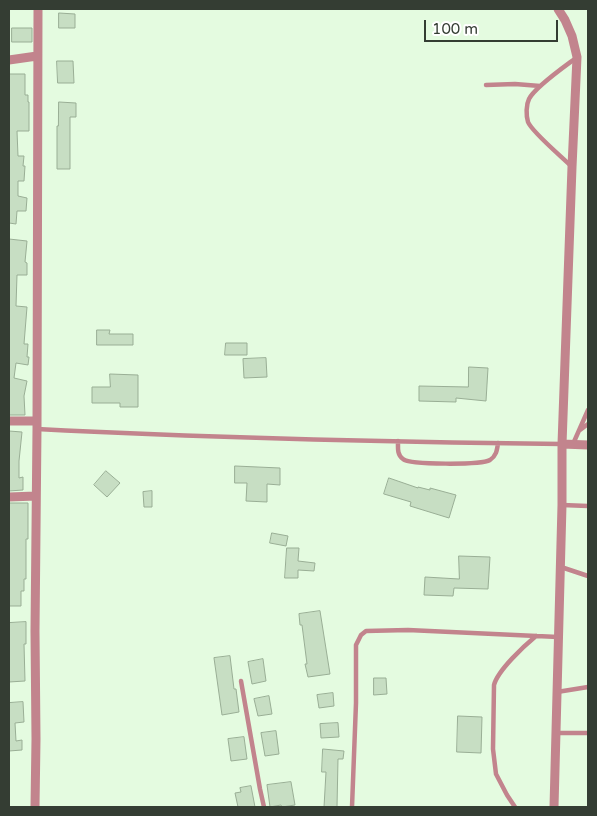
<!DOCTYPE html>
<html>
<head>
<meta charset="utf-8">
<style>
	body { margin:0 }
	#map { position:relative; width:597px; height:816px; overflow:hidden; background:#e4fbe0; font-family:"Varela Round",sans-serif }
	canvas { display:block }
	.frame { position:absolute; inset:0; border:10px solid #343d33; pointer-events:none }
	.scale { position:absolute; left:424px; top:20px; width:134px; height:22px; box-sizing:border-box; border:2px solid #343d33; border-top:0; padding-left:6px; font-size:15px; line-height:18px; white-space:nowrap; color:#343d33; -webkit-text-stroke:4px #fff; paint-order:stroke }
</style>
</head>
<body>
<div id="map">
<canvas width="597" height="816"></canvas>
<div class="frame"></div>
<div class="scale">100 m</div>
</div>
<script>
const ctx = document.querySelector('canvas').getContext('2d');
ctx.lineJoin = 'round';
function paint(path, color) {
  ctx.fillStyle = color;
  ctx.fill(path, 'evenodd');
}
function stroke(path, color, width, dash) {
  ctx.strokeStyle = color;
  ctx.lineWidth = width;
  ctx.lineCap = dash ? 'butt' : 'round';
  ctx.setLineDash(dash || []);
  ctx.stroke(path);
}
const building = new Path2D(`
	M59,13L75,14V28H59Z
	M12,28H32V42H12Z
	M57,61H73L74,83H58Z
	M9,74H25V95H28V102H29V131H17L18,156H24L23,166H25L24,181H18V196L27,198L26,211H17L16,224L9,223Z
	M59,102L76,103V117H70V169H57V126H58Z
	M9,239L27,241L25,262L27,263V275H17L16,306L27,307L24,344H28L27,357H29L28,365L16,363L14,378L27,381L24,396L25,415H9Z
	M97,330H110L109,334H133V345H97Z
	M226,343H247V355H225Z
	M266,358L267,377L244,378L243,359Z
	M469,367L488,368L486,401L456,398V402L419,401V386L468,387Z
	M110,374L138,375V407H120V403H92V387H110Z
	M9,431L22,432L19,461V478L23,477V490L9,491Z
	M235,466L280,468V485L267,484V502L246,501L247,483H235Z
	M106,471L120,483L107,497L94,485Z
	M389,478L418,488V487L430,490V488L456,495L449,518L410,506L411,502L384,494Z
	M152,491V507H144L143,492Z
	M9,503H28V539H26V579H24V591H21V606H9Z
	M272,533L288,536L286,546L270,543Z
	M287,548H299L298,561L315,563L314,571L298,570V578H285Z
	M459,556L490,557L488,589L454,588L453,596L424,595L425,577L459,579Z
	M320,611L330,674L308,677L305,664H307L302,625H300L299,614Z
	M26,622V644H24L25,681L9,682V623Z
	M230,656L234,689H236L239,712L222,715L214,658Z
	M263,659L266,681L252,684L248,662Z
	M374,678H386L387,694L374,695Z
	M333,693L334,706L319,708L317,695Z
	M269,696L272,714L258,716L254,699Z
	M23,702L24,722L15,723L16,741L22,740V750L9,751V703Z
	M458,716L482,717L481,753L457,752Z
	M338,723L339,737L321,738L320,724Z
	M276,731L279,754L265,756L261,733Z
	M244,737L247,759L231,761L228,739Z
	M323,749L344,751L343,759H338L337,807H324L326,772H322Z
	M291,782L295,805L282,807L281,805L270,807L267,785Z
	M251,786L255,807H238L235,793L241,792L240,788Z`);
const service = new Path2D(`
	M486,85L515,84L540,86
	M571,166C562,157 532,132 528,122C526,115 526,105 529,99C535,87 564,67 576,58
	M37,429C212,438 387,442 562,444
	M580,430L588,424
	M398,441C398,448 397,455 403,459C410,465 481,465 490,460C496,456 497,451 498,443
	M573,444L588,410
	M562,505L588,506
	M561,567L588,576
	M241,681L260,789L264,807
	M557,692L588,687
	M556,733H588
	M352,807L356,703V645L361,635L366,631L408,630L558,637
	M515,807L507,795L496,774L493,749L494,685C498,670 524,646 536,636`);
const minor = new Path2D(`
	M9,60L37,56
	M9,421H37
	M562,444L588,445
	M9,497L36,496
	M35,807L36,739L35,631L37,429L38,9
	M554,807L562,505V444L572,167L577,57L572,36L565,20L558,9`);
paint(building, '#c7dec3');
stroke(building, '#99ae95', 1);
stroke(service, '#c2848d', 4.5);
stroke(minor, '#c2848d', 9);
</script>
</body>
</html>
